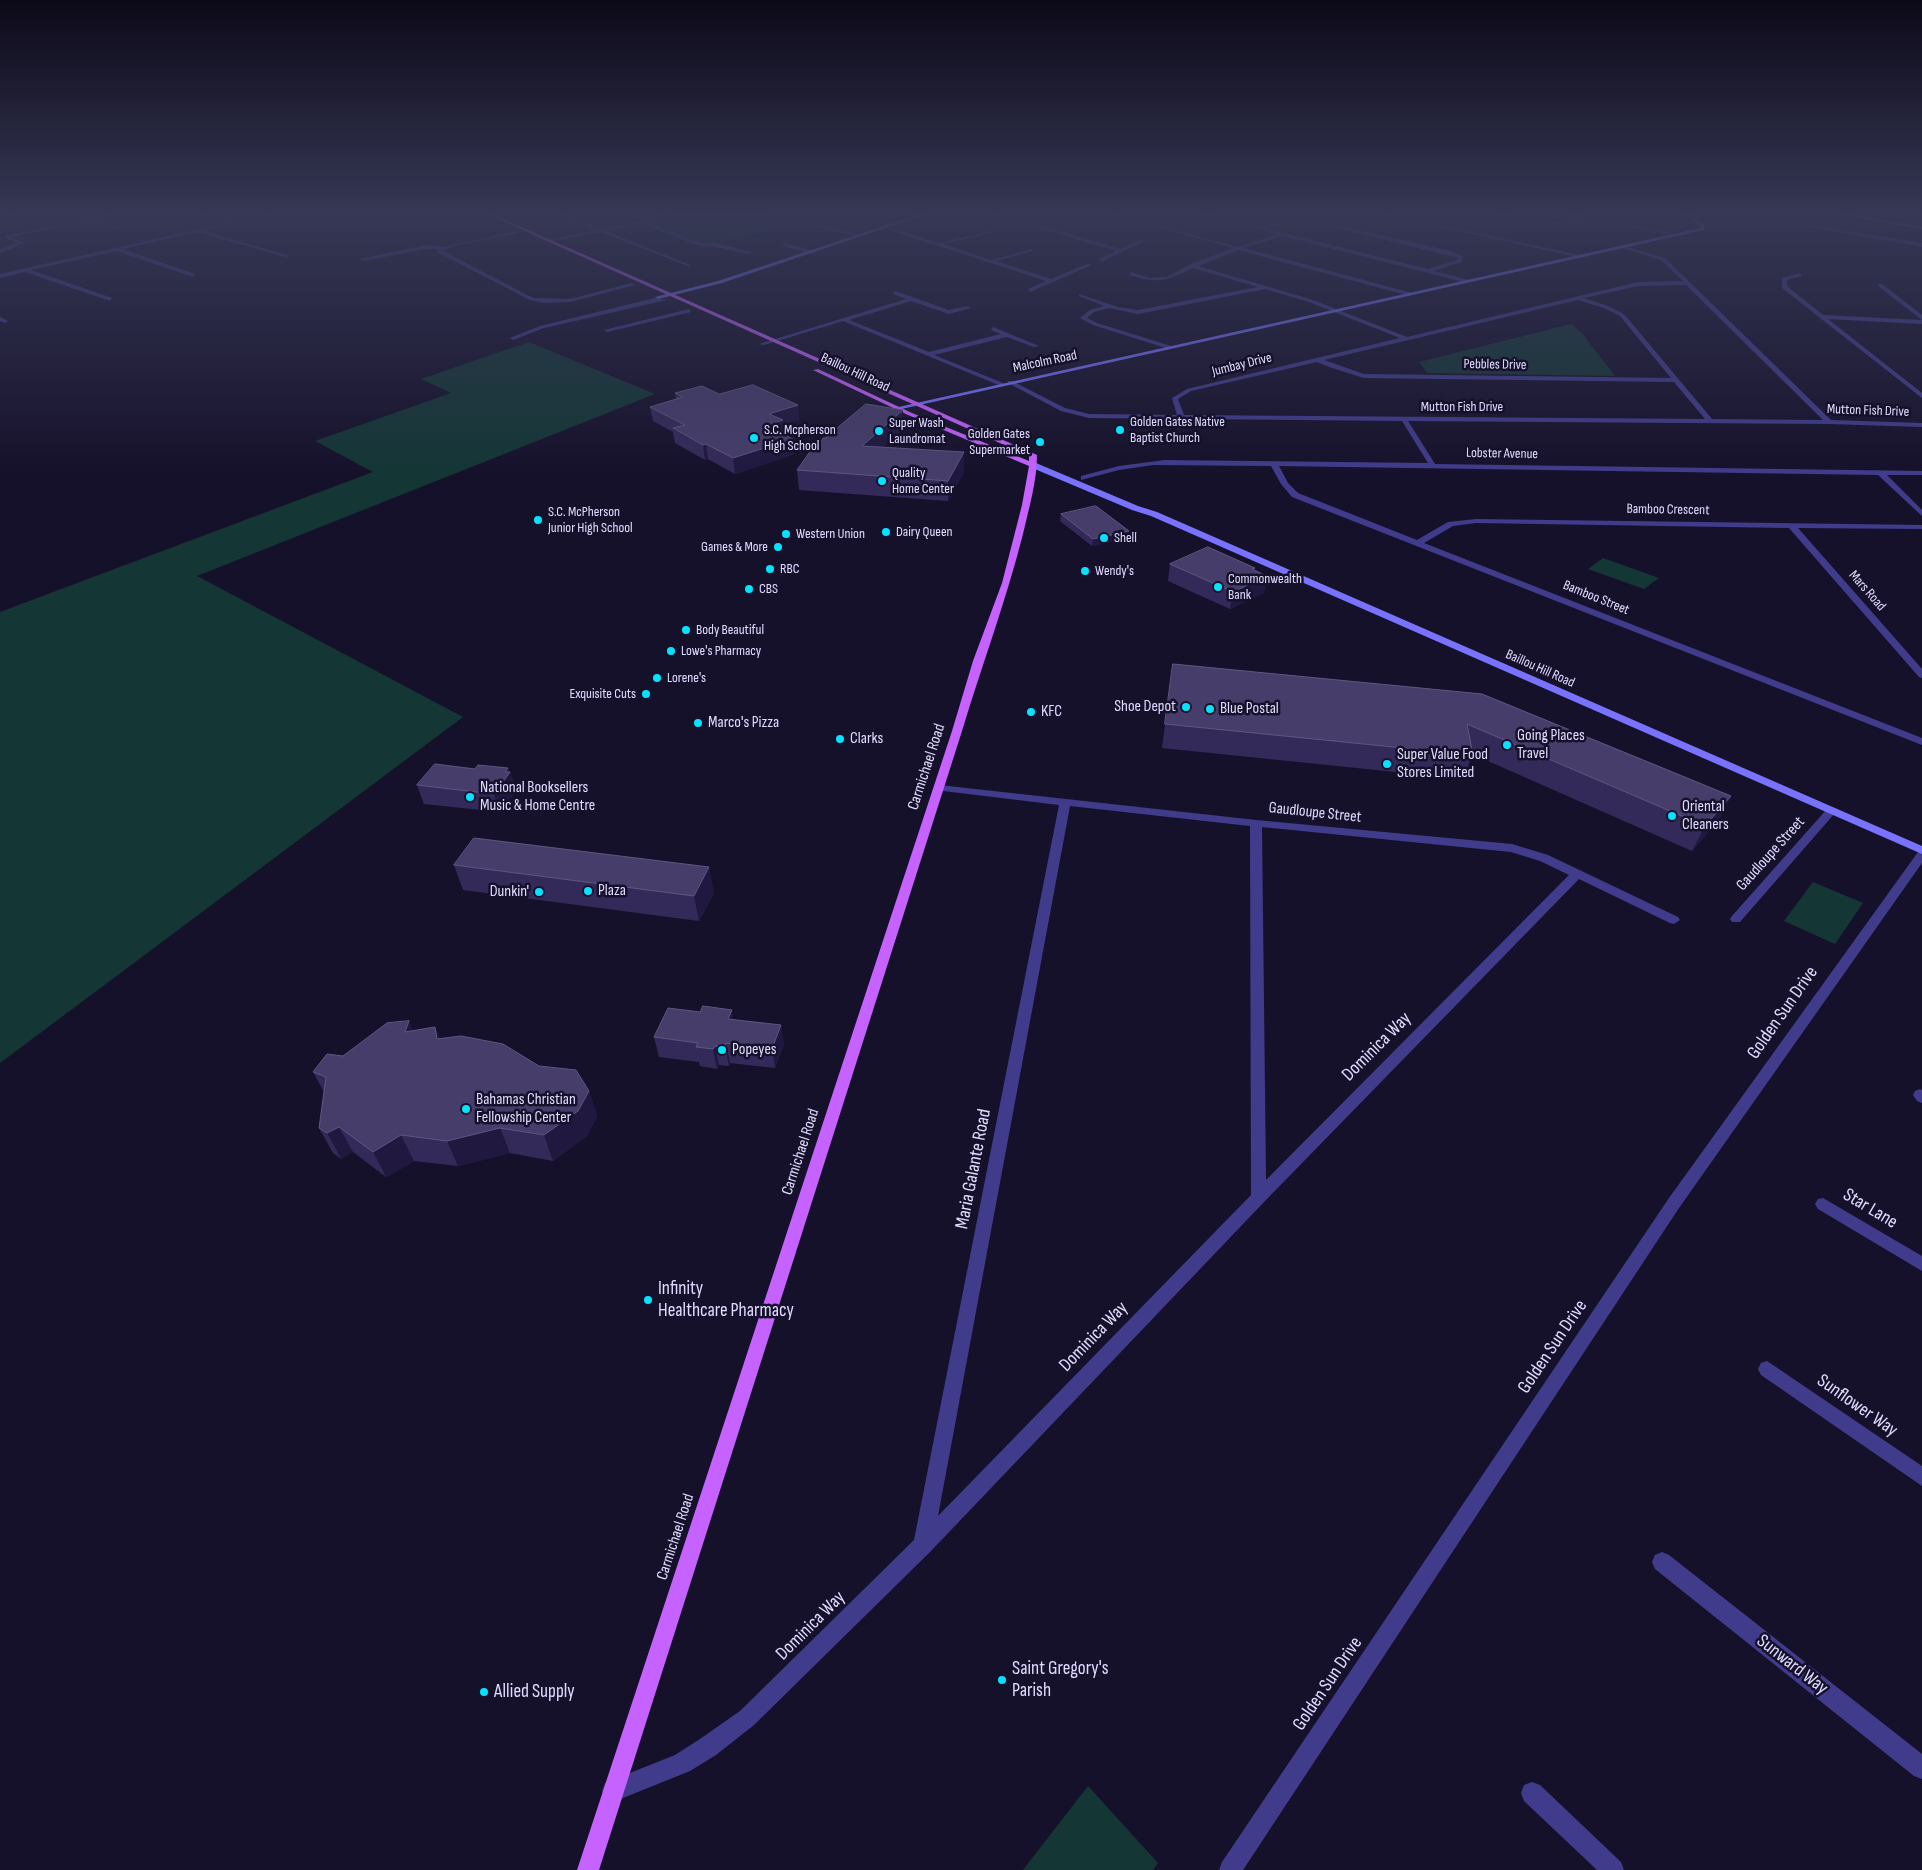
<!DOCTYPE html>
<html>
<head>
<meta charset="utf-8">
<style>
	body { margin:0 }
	canvas { display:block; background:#16112b }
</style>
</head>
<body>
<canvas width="1922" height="1870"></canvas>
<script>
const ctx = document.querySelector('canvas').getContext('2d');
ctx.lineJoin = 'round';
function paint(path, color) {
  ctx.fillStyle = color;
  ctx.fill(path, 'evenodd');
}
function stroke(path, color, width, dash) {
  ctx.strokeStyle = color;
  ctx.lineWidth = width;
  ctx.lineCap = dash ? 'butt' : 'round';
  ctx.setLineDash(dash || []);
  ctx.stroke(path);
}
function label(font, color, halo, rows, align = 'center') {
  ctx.font = font + ' "Sofia Sans Condensed",sans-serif';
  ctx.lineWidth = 5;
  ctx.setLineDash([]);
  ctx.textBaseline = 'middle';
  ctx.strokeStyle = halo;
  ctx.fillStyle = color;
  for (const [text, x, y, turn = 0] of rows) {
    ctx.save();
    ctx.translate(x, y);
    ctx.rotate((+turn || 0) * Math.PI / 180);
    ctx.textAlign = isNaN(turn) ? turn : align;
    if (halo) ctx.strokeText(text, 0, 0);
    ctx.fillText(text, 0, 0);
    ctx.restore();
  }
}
const green = new Path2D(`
	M669,213H777L764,217L762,222L779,227L703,247L642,223L667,218L670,215Z
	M1571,324L1582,333L1615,376L1427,373L1419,362Z
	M529,342L655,394L197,576L463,717L0,1063V612L373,472L315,441L451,393L421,379Z
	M1603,558L1659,578L1644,589L1588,569Z
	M1813,882L1863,903L1835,944L1784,921Z
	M1088,1786L1158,1863L1153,1870H1023Z`);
const street = new Path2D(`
	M16,213H25L0,219V217Z
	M114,213H124L94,220L119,227V229L90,221L12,237L24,243L0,253V249L17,243L5,238V236Z
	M198,213C210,213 222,222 233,221C248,221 262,213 277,213L204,231L290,256L285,257L198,232L123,249L195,274L193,277L117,251L31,270L112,298L110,301L25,272L0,278V274L226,223Z
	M556,213H563L601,229L640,221L663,213L664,217L646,222L700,243H716L751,252L748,254L716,247L697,245L641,224L606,231L690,265V267L600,232L547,242V240L595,230Z
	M988,213H996L1121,249L1141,240L1145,241L1101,262L1099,259L1116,251Z
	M1104,213H1112L1238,247L1278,234L1197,213H1205L1262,227L1297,218L1310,219L1451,251L1463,256L1461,262L1434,271L1469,280L1467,283L1283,236L1244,248L1412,293L1410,296L1238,250L1198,266L1313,300L1407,337L1638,282L1683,281L1661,260L1619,247L1624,246L1665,258L1831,420L1922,423V427L1829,424L1408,421L1435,464L1922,471V475H1887L1922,510V516L1878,475L1279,466L1288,483L1298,493L1417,540L1448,522L1476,519L1922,525V529L1798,528L1922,669V678L1919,677L1789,528L1476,523L1453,526L1424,543L1922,738V745L1292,497L1281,484L1271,466L1153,465L1119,470L1081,480V476L1119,466L1165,460L1428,463L1402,421L1089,418L1061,411L1008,383V381H1012L1065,408L1089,414L1177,415L1172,398L1187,389L1400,338L1309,302L1265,289L1138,314L1109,308L1094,312L1087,318L1097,323L1171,346L1169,349L1093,325L1080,318L1090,310L1104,306L1079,296V294L1118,307L1138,310L1258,287L1193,268C1166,281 1159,284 1129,275L1131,272L1150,278L1167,277L1189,265L1233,248ZM1297,220L1310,221L1458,258L1457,260L1428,269L1267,229ZM1686,285L1823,420L1712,419L1624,314L1608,306L1584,298L1638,286ZM1578,300L1604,308L1620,316L1671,378L1364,374L1324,360ZM1317,362L1332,368L1364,378L1674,382L1705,419L1184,415L1178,399L1191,391Z
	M1377,213H1386L1584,256L1581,258Z
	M1489,213C1521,213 1549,229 1580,217L1563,213H1573L1680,235L1678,236L1586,218L1567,225H1552Z
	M1629,215L1696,222L1780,220L1922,243V247L1780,222L1702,223L1700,225L1627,217Z
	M790,218L861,235V236L859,237L788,220Z
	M885,226L939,243L992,231V233L943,244L991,260L1032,249V251L996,261L1051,279L1087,264L1092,265L1030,292L1028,289L1046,281L883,228Z
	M516,231L518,233L453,246L443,251L533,298L570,299L632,283L635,285L570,302L544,303L530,300L437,252L439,249H427L362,261L359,259L427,245L444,247Z
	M784,243L814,251L815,252L812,254L782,246Z
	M1800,273L1802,276L1787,280V286L1823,315L1922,320V324L1828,319L1922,393V398L1782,288V278Z
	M1878,284H1882L1922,315V320L1878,286Z
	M895,291L949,310L968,306L971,308L949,314L911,301L849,320L929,352L1001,334L991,330L993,327L1039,346L1034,347L1007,337L934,355L1003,383V385L1001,386L843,321L764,345L759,344L906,299L893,294Z
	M655,298L667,300L544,328L513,340L510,338L540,326Z
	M689,309L691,312L607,332L604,330Z
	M0,317L8,321L5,323L0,321Z
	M939,785L1256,820L1512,844L1548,855L1678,917L1680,920L1674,924L1670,923L1579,879L1264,1202L930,1552L754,1725L716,1755L690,1771L613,1802L605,1799L602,1791L605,1783L675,1755L700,1739L740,1711L914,1540L1059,805L935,790L934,788L935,786ZM1070,806L1250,826L1251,1195L938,1516ZM1262,827L1511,852L1540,861L1569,875L1266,1180Z
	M1831,808L1837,811L1835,813L1740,922H1732L1730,919L1732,916L1827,809Z
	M1922,851V863L1679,1208L1243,1870H1219L1222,1862L1669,1198L1918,852Z
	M1920,1089L1922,1090V1103L1917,1101L1913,1095L1915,1091Z
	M1823,1198L1922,1256V1271L1818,1209L1815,1204L1818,1199Z
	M1767,1361L1922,1466V1486L1761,1375L1758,1369L1761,1363Z
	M1662,1552L1669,1555L1922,1754V1779L1914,1776L1655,1569L1652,1562L1655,1555Z
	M1532,1782L1540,1785L1621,1862L1624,1870H1597L1524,1801L1521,1793L1524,1785Z`);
const secondary = new Path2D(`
	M923,213H930L722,283L658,299L655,297L718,281Z
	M1684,213H1689L1705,225L1704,230L897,410L894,408L1700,228V226Z
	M1831,213H1842L1922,227V229Z
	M1030,463H1036L1138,506L1157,512L1922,846V854L1151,516L1132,510L1030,467Z`);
const primary = new Path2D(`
	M484,213H490L1037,455C1037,481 1029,508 1023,534C1006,601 982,665 962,731L599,1870H577L952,731L973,661L1002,583L1022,505L1029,466L908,415L813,370L818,369L912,413L1029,461V456Z`);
const wall = new Path2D(`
	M675,393L719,394L798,405L799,420L784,424L785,435L794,454L735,474L708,459L705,460L675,443L673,432L653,421L650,407L676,399Z
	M903,428L883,447L964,452V472L948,501L799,490L797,470L825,438Z
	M1061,514L1128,538L1092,546L1060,521Z
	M1170,564L1254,570L1267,576L1264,593L1230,609L1168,581Z
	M1173,664L1482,694L1731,796L1718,821L1692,851L1472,754L1464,779L1162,748Z
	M508,768L509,772H510L516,791L500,812L424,804L417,785Z
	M454,865L714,893L699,921L463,890Z
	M733,1019L784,1044L775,1068L730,1063L729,1066L719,1065L717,1069L700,1066L699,1062L659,1057L654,1037Z
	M435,1027L440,1039L539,1066L589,1091L597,1116L587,1136L553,1161L510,1153L458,1166L414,1161L386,1177L353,1152L341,1159L333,1153L319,1128L324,1092L313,1072L343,1056L413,1031Z`);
const shadedWall = new Path2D(`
	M798,405L799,420L784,424L785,435L765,426L769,414Z
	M903,410V428L863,466L862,446Z
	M793,439L794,454L735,474L733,458Z
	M706,444L708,459L705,460L703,445Z
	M964,452V472L948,501V481Z
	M1129,531L1128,538L1092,546L1093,539Z
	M1255,568L1252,583L1267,576L1264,593L1230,609L1233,592L1252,569Z
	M508,768L509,774L510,772L516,791L500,812L494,794L505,772Z
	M1731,796L1718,821L1692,851L1705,826Z
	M709,867L714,893L699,921L694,896Z
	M732,1010L735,1029L728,1019Z
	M409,1021L420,1046L405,1032Z
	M781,1025L784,1044L775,1068L772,1049Z
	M435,1027L446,1053L437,1039Z
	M726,1043L730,1063L729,1066L725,1047Z
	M715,1046L719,1065L717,1069L713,1049Z
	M589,1091L597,1116L587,1136L553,1161L544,1135Z
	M339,1127L353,1152L341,1159L327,1133Z
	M500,1128L510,1153L458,1166L447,1141Z
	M401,1135L414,1161L386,1177L373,1152Z`);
const building = new Path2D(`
	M753,385L798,405L769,414L783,420L765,426L793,439L733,458L706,444L703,445L673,428L685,425L650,407L683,397L675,393L702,386L719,394Z
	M866,404L903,410L862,446L964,452L948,481L797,470L814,446L818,448L823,438H825Z
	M1096,506L1129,531L1093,539L1061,514Z
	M1208,547L1255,568L1252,569L1267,576L1233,592L1170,564Z
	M1173,664L1482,694L1731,796L1705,826L1467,724L1473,755L1165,724Z
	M435,764L475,769L478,765L508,768L505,772H510L494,794L417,785Z
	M474,838L709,867L694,896L454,865Z
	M703,1006L732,1010L728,1019L781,1025L772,1049L726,1043L725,1047L715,1046L713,1049L696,1047L698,1043L654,1037L668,1008L700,1012Z
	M409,1021L405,1032L435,1027L437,1039L461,1036L503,1044L539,1066L576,1070L589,1091L578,1111L544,1135L500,1128L447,1141L401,1135L373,1152L339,1127L327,1133L319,1128L326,1077L313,1072L327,1054L343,1056L387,1023Z`);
const markers = [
	[1120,430,5,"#07e3ff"],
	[879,431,5,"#07e3ff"],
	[754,438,5,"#07e3ff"],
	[1040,442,5,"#07e3ff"],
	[882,481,5,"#07e3ff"],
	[538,520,5,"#07e3ff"],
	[886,532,5,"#07e3ff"],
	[786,534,5,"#07e3ff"],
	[1104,538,5,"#07e3ff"],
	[778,547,5,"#07e3ff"],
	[770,569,5,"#07e3ff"],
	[1085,571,5,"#07e3ff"],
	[1218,587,5,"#07e3ff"],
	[749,589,5,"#07e3ff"],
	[686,630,5,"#07e3ff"],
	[671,651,5,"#07e3ff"],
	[657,678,5,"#07e3ff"],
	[646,694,5,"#07e3ff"],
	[1186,707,5,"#07e3ff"],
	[1210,709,5,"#07e3ff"],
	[1031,712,5,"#07e3ff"],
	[698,723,5,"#07e3ff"],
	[840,739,5,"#07e3ff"],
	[1507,745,5,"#07e3ff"],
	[1387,764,5,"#07e3ff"],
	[470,797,5,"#07e3ff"],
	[1672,816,5,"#07e3ff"],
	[588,891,5,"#07e3ff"],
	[539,892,5,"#07e3ff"],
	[722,1050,5,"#07e3ff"],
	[466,1109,5,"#07e3ff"],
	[648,1300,5,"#07e3ff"],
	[1002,1680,5,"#07e3ff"],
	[484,1692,5,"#07e3ff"]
];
const farStreetnames = [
	["Malcolm Road",1045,362,-12],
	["Jumbay Drive",1242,365,-14],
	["Pebbles Drive",1495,365,1],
	["Baillou Hill Road",855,373,25],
	["Mutton Fish Drive",1462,407],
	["Mutton Fish Drive",1868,411,2],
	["Lobster Avenue",1502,454,1],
	["Bamboo Crescent",1668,510,1],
	["Mars Road",1867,591,49],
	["Bamboo Street",1596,598,22],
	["Baillou Hill Road",1540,669,24]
];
const farPoinames = [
	["Golden Gates Native",1130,422],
	["Baptist Church",1130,438],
	["Super Wash",889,423],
	["Laundromat",889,439],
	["S.C. Mcpherson",764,430],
	["High School",764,446],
	["Golden Gates",1030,434,"right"],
	["Supermarket",1030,450,"right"],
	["Quality",892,473],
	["Home Center",892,489],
	["S.C. McPherson",548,512],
	["Junior High School",548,528],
	["Dairy Queen",896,532],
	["Western Union",796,534],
	["Shell",1114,538],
	["Games & More",768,547,"right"],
	["RBC",780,569],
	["Wendy's",1095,571],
	["Commonwealth",1228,579],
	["Bank",1228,595],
	["CBS",759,589],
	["Body Beautiful",696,630],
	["Lowe's Pharmacy",681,651],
	["Lorene's",667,678],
	["Exquisite Cuts",636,694,"right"]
];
const poiNames = [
	["Shoe Depot",1176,707,"right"],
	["Blue Postal",1220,709],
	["KFC",1041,712],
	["Marco's Pizza",708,723],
	["Going Places",1517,736],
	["Travel",1517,754],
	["Clarks",850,739],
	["Super Value Food",1397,755],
	["Stores Limited",1397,773],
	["National Booksellers",480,788],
	["Music & Home Centre",480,806],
	["Oriental",1682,807],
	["Cleaners",1682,825],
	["Plaza",598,891],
	["Dunkin'",529,892,"right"],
	["Popeyes",732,1050],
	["Bahamas Christian",476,1100],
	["Fellowship Center",476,1118]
];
const streetNames = [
	["Carmichael Road",927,767,-72],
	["Gaudloupe Street",1315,813,6],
	["Gaudloupe Street",1771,854,-48],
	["Carmichael Road",801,1152,-72],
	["Carmichael Road",676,1537,-72]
];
const nearStreetnames = [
	["Golden Sun Drive",1783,1013,-55],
	["Dominica Way",1377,1047,-45],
	["Maria Galante Road",974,1169,-79],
	["Star Lane",1870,1209,31],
	["Dominica Way",1094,1337,-46],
	["Golden Sun Drive",1553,1347,-56],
	["Sunflower Way",1857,1406,35],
	["Dominica Way",811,1626,-45],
	["Sunward Way",1792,1665,38],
	["Golden Sun Drive",1328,1684,-56]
];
const nearPoinames = [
	["Infinity",658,1289],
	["Healthcare Pharmacy",658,1311],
	["Saint Gregory's",1012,1669],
	["Parish",1012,1691],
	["Allied Supply",494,1692]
];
paint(green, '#143635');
paint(street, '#403c8b');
paint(secondary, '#7872ff');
paint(primary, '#c662ff');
paint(wall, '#342a59');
paint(shadedWall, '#20183f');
paint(building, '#463d6b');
stroke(building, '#5e5682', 1);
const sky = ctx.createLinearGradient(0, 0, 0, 475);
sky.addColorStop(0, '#0c0918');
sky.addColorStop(0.45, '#363855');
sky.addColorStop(1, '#36385500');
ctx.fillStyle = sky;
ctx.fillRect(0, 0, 1922, 475);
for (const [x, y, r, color] of markers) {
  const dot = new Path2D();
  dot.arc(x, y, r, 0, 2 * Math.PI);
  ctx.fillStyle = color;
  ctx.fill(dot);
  stroke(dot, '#16112b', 2);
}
label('14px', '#e0dbff', '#16112b', farStreetnames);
label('14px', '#e0dbff', '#16112b', farPoinames, 'left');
label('16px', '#e0dbff', '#16112b', poiNames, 'left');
label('16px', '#e0dbff', '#16112b', streetNames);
label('19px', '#e0dbff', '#16112b', nearStreetnames);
label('19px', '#e0dbff', '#16112b', nearPoinames, 'left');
</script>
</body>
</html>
